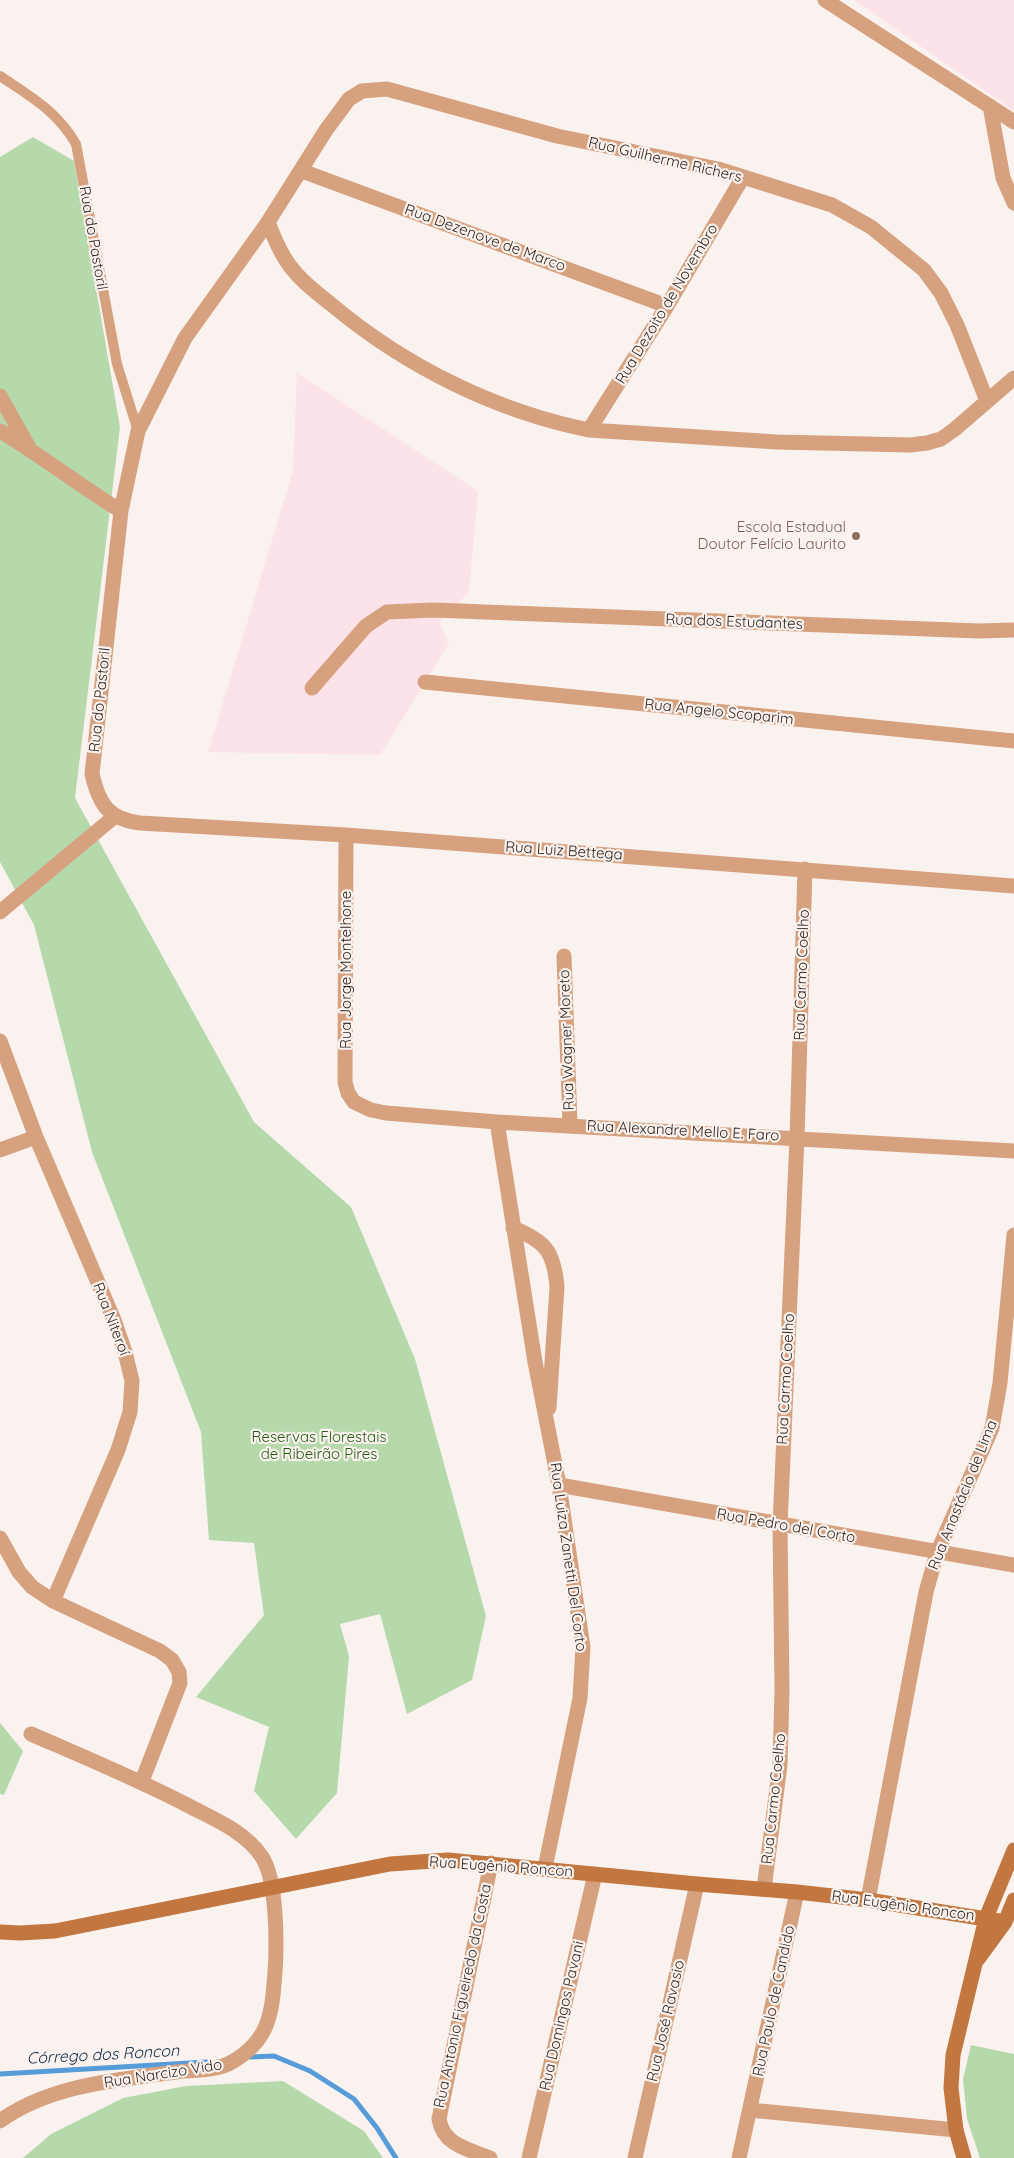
<!DOCTYPE html>
<html>
<head>
<meta charset="utf-8">
<style>
	body { margin:0 }
	canvas { display:block; background:#faf2ef }
</style>
</head>
<body>
<canvas width="1014" height="2158"></canvas>
<script>
const ctx = document.querySelector('canvas').getContext('2d');
ctx.lineJoin = 'round';
function paint(path, color) {
  ctx.fillStyle = color;
  ctx.fill(path, 'evenodd');
}
function stroke(path, color, width, dash) {
  ctx.strokeStyle = color;
  ctx.lineWidth = width;
  ctx.lineCap = dash ? 'butt' : 'round';
  ctx.setLineDash(dash || []);
  ctx.stroke(path);
}
function label(font, color, halo, rows, align = 'center') {
  ctx.font = font + ' Quicksand,sans-serif';
  ctx.lineWidth = 4.5;
  ctx.setLineDash([]);
  ctx.textBaseline = 'middle';
  ctx.strokeStyle = halo;
  ctx.fillStyle = color;
  for (const [text, x, y, turn = 0] of rows) {
    ctx.save();
    ctx.translate(x, y);
    ctx.rotate((+turn || 0) * Math.PI / 180);
    ctx.textAlign = isNaN(turn) ? turn : align;
    if (halo) ctx.strokeText(text, 0, 0);
    ctx.fillText(text, 0, 0);
    ctx.restore();
  }
}
const industrial = new Path2D(`
	M854,0H1014V111Z
	M297,373L478,491L469,592L439,623L449,643L380,755L208,752L293,471Z`);
const green = new Path2D(`
	M33,137L74,161L120,427L75,798L254,1122L351,1207L415,1359L486,1616L472,1680L407,1714L380,1614L340,1624L349,1656L337,1793L296,1839L254,1791L269,1727L196,1697L264,1615L254,1543L209,1540L201,1432L92,1152L34,925L0,862V157Z
	M0,1723L23,1751L4,1795L0,1794Z
	M971,2045L1014,2054V2158H980L967,2119L963,2079Z
	M283,2081L364,2131L383,2158H23L51,2134L123,2098L186,2086Z`);
const stream = new Path2D(`
	M250,2057L274,2056L310,2071L354,2099L377,2128L396,2158
	M0,2074L207,2062`);
const lane = new Path2D(`
	M0,76C31,97 57,111 76,144L117,364L138,431`);
const street = new Path2D(`
	M825,0L1014,122
	M990,106L1003,178L1014,203
	M302,171L667,306
	M268,222C274,238 280,253 290,266C301,281 317,293 332,305C405,366 495,411 589,430L777,442L910,445L927,443L941,439L955,429L1014,378
	M0,396L28,446
	M987,401L957,325L941,293L924,270L871,227L832,205L718,169L557,136L387,89L362,91L349,99L326,130L268,222L185,338L138,431L121,511L92,774C99,804 108,819 140,823L346,835L1014,886
	M589,430L667,306L743,177
	M0,431C42,456 80,486 121,511
	M425,682L1014,741
	M312,688L366,626L387,612L433,610L979,631L1014,630
	M346,835L345,1082L348,1093L354,1102L371,1110L386,1113L497,1122L1014,1151
	M0,912L114,817
	M564,956L570,1125
	M0,1041L36,1137L114,1320L125,1352L132,1381L130,1412L118,1450L53,1601
	M497,1122L535,1362L559,1485L583,1647L580,1698L545,1868
	M0,1150L36,1137
	M513,1228C545,1241 554,1251 557,1287L549,1408
	M559,1485L1014,1565
	M0,1538L19,1572L32,1587L53,1601L160,1651L172,1660L179,1672L180,1683L142,1781
	M764,1889L780,1765L782,1691L780,1525L797,1138L805,869
	M868,1900L926,1592L937,1553L992,1428L1000,1383L1014,1235
	M750,2110L956,2130
	M0,2121C50,2085 117,2080 176,2072C193,2070 217,2071 232,2062C270,2040 272,2013 275,1972C277,1945 277,1879 262,1857C246,1832 214,1819 189,1806C137,1779 84,1757 31,1734
	M490,2158C468,2149 443,2145 439,2119L491,1863
	M529,2158L595,1874
	M635,2158L697,1884
	M739,2158L797,1892`);
const secondary = new Path2D(`
	M0,1932L20,1933L55,1931L390,1864L448,1860L697,1884L797,1892L868,1900L1005,1922
	M978,1959L1005,1922L1014,1900
	M964,2158L956,2130L951,2088L953,2055L986,1918L1014,1850`);
const markers = [
	[856,536,5,"#8d6e63"]
];
const streetNames = [
	["Rua Guilherme Richers",665,160,13],
	["Rua do Pastoril",93,238,80],
	["Rua Dezenove de Marco",485,238,20],
	["Rua Dezoito de Novembro",667,304,-59],
	["Rua dos Estudantes",734,622,2],
	["Rua do Pastoril",100,700,-84],
	["Rua Angelo Scoparim",719,712,6],
	["Rua Luiz Bettega",564,851,4],
	["Rua Jorge Montelhone",346,970,-90],
	["Rua Carmo Coelho",802,975,-88],
	["Rua Wagner Moreto",567,1040,-92],
	["Rua Alexandre Mello E. Faro",683,1131,3],
	["Rua Niteroí",111,1319,69],
	["Rua Carmo Coelho",786,1379,-87],
	["Rua Anastácio de Lima",963,1495,-68],
	["Rua Pedro del Corto",786,1526,10],
	["Rua Luiza Zanetti Del Corto",568,1557,82],
	["Rua Carmo Coelho",774,1799,-84],
	["Rua Eugênio Roncon",501,1867,4],
	["Rua Eugênio Roncon",903,1906,8],
	["Rua Antonio Figueiredo da Costa",463,1996,-78],
	["Rua Paulo de Candido",774,2001,-78],
	["Rua Domingos Pavani",562,2016,-77],
	["Rua José Ravasio",666,2021,-77],
	["Rua Narcizo Vido",163,2074,-9]
];
const educationNames = [
	["Escola Estadual",846,527],
	["Doutor Felício Laurito",846,544]
];
const parkNames = [
	["Reservas Florestais",319,1437],
	["de Ribeirão Pires",319,1454]
];
const waterNames = [
	["Córrego dos Roncon",103,2055,-3]
];
paint(industrial, '#fce2e9');
paint(green, '#b6d9ac');
stroke(stream, '#569cd8', 5);
stroke(lane, '#d6a17f', 10);
stroke(street, '#d6a17f', 15);
stroke(secondary, '#c37740', 15);
for (const [x, y, r, color] of markers) {
  const dot = new Path2D();
  dot.arc(x, y, r, 0, 2 * Math.PI);
  ctx.fillStyle = color;
  ctx.fill(dot);
  stroke(dot, '#faf2ef', 2);
}
label('15px', '#2c1f1a', '#faf2ef', streetNames);
label('15px', '#785e54', '#faf2ef', educationNames, 'right');
label('15px', '#265b14', '#faf2ef', parkNames);
label('italic 16px', '#0d2b44', '#faf2ef', waterNames);
</script>
</body>
</html>
